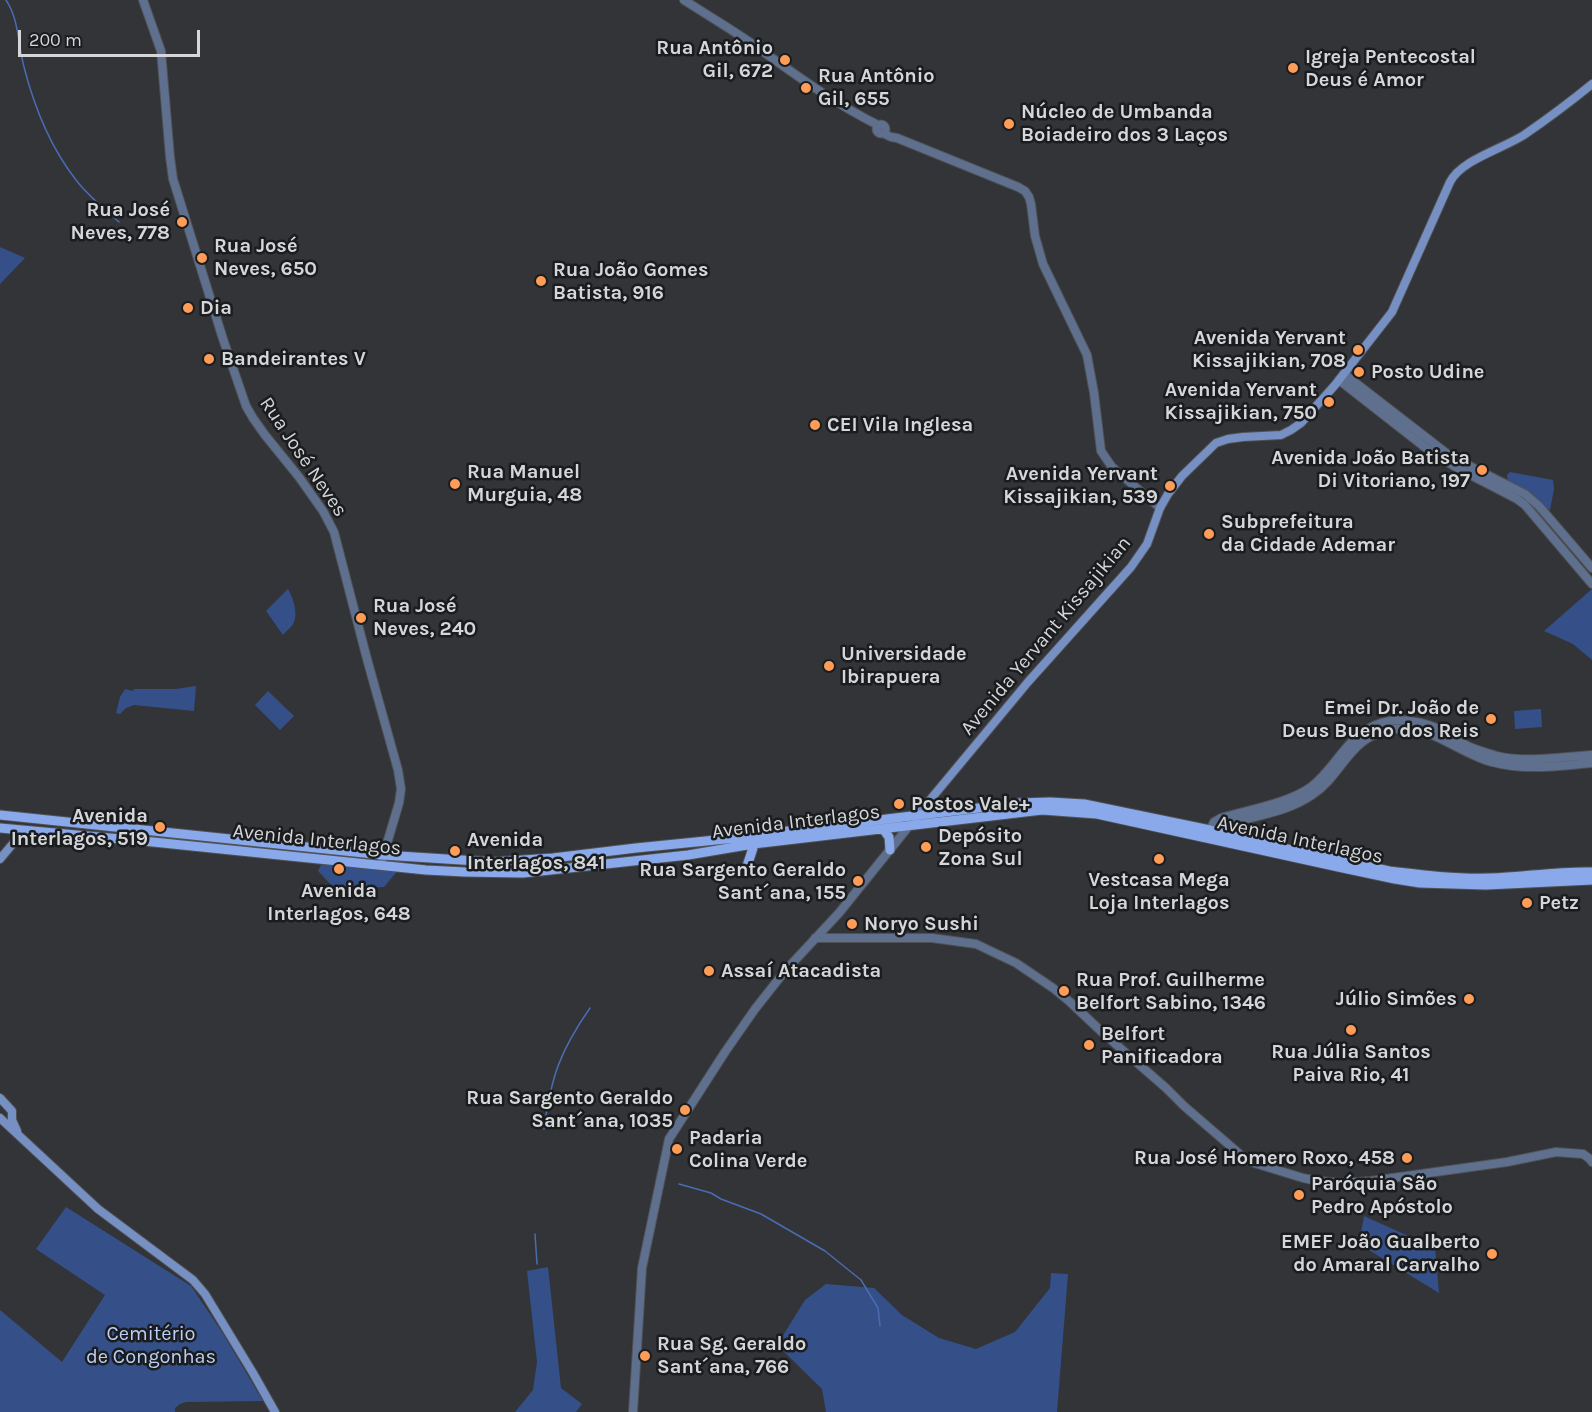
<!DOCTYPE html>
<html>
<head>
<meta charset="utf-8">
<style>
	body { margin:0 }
	#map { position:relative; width:1592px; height:1412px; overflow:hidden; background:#323438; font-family:Karla,sans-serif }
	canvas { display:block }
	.scale { position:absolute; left:18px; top:30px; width:182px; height:27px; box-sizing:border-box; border:3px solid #d4d6d9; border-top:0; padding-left:8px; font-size:18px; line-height:21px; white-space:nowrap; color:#d4d6d9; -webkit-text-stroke:4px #1a1c1e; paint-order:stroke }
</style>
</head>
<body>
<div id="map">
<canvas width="1592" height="1412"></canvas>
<div class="scale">200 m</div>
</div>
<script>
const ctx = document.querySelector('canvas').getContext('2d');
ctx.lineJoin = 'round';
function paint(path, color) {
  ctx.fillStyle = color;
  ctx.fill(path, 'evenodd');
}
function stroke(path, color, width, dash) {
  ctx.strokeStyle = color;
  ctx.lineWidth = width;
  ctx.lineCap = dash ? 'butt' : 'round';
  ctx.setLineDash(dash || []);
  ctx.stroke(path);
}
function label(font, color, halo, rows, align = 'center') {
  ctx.font = font + ' Karla,sans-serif';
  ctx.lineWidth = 5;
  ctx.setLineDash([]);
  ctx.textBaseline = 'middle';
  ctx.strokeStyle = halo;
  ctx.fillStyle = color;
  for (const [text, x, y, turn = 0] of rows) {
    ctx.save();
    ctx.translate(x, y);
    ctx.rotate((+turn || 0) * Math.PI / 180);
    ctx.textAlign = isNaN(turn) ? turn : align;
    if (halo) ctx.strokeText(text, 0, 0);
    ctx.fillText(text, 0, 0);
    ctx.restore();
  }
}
const green = new Path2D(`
	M0,247L25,258L0,284Z
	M1510,472L1553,480L1554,489L1550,510L1544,508L1508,482L1507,475Z
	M288,589C293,598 299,614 293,624C291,628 286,631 283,635L266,611Z
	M1592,589V660L1573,644L1544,631Z
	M196,686L194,711L134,705L126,708L120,714L116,713L120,697L125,689L133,691L134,689H176Z
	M268,691L294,716L280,730L255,705Z
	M1541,709L1542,727L1515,729L1514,711Z
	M323,861L399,869L384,887L335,889L318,871Z
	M66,1207L191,1286L222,1332L263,1401L186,1402L180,1404L175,1408V1412H0V1310L62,1362L105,1295L36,1249Z
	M1364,1216L1435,1248L1439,1293L1359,1244Z
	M548,1267L561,1388L582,1404L576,1412H515L533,1390L537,1362L527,1271Z
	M1051,1273L1068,1274L1057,1412H826L822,1389L777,1345L805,1300L826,1284L874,1288L902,1315L939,1338L976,1349L1015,1332L1050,1288Z`);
const stream = new Path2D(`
	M6,0C19,19 18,45 24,67C34,106 51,148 76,180C88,196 104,208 119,222
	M544,1129C551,1077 560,1051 590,1008
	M679,1184L711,1193L721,1199L761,1214L825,1251L861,1280L878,1308L880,1326
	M535,1234L537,1264`);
const tertiary = new Path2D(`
	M143,0L161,51L170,157L173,179L223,339L246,406L253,418L265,435L299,477L323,511L334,532L367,659L398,770L401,789L399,803L382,860
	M684,0C707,15 731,29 754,45C793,73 835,104 878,125
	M876.5 129a4.5 4.5 0 1 1 9 0a4.5 4.5 0 1 1-9 0Z
	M883,133L891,137L897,138L1018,187L1025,191L1029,197L1031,204L1035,236L1043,264L1087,355L1094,393L1101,451L1112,467L1160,508
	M1344,374L1450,456L1525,494L1539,506L1592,568
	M1339,380L1426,448L1457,468L1517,499L1525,505L1592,584
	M1208,835L1214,822L1221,818C1248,810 1289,803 1311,787C1337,767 1347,734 1381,723C1400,717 1426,722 1443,731C1452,736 1461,743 1470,747C1479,751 1488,753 1497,756C1527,763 1561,757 1592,755
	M1218,836L1219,832L1226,825C1255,815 1286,813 1312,795C1345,773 1348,735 1395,729C1430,724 1460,754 1492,762C1525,771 1558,766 1592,763
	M815,938H932L976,944L1016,963L1053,988L1070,1002L1103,1033L1166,1088L1184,1106L1242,1156L1251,1162L1303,1178C1324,1183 1349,1183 1371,1181L1507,1162L1556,1152L1583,1154L1590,1159L1592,1162
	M633,1412L642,1268L669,1139L725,1052L755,1009L785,971L839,913L909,826`);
const secondary = new Path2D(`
	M915,818L1028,682L1131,567L1147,544L1160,508L1168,494L1182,476L1216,443L1228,439L1243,437L1281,435L1291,430L1301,423L1335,385L1392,312L1450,182C1461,160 1502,149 1524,135C1547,119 1570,102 1592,84
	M0,859L16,840L36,832
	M0,1098L12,1111V1120L17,1131
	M0,1118L98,1209L193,1280L205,1294L253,1373L275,1412`);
const primary = new Path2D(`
	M0,815L383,855L493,862L553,858L636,848L726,839L804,829L1020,803L1050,802L1084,804L1210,830L1292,850L1389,871C1422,875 1456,879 1490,878C1524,877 1558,871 1592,872
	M0,828L153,842L426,870L465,872L523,873L688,855L753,844L1042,810L1097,814L1343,868L1395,879L1420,883L1486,885L1592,880
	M883,829L889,837L890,850
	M747,866L753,848L751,840`);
const markers = [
	[785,60,6,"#fe9c58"],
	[1293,68,6,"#fe9c58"],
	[806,88,6,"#fe9c58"],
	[1009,124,6,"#fe9c58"],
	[182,222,6,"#fe9c58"],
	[202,258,6,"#fe9c58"],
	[541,281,6,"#fe9c58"],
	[188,308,6,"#fe9c58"],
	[1358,350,6,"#fe9c58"],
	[209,359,6,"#fe9c58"],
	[1359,372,6,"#fe9c58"],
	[1329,402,6,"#fe9c58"],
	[815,425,6,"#fe9c58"],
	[1482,470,6,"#fe9c58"],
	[455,484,6,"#fe9c58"],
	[1170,486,6,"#fe9c58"],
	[1209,534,6,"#fe9c58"],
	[361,618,6,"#fe9c58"],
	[829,666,6,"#fe9c58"],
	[1491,719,6,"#fe9c58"],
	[899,804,6,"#fe9c58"],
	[160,827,6,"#fe9c58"],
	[926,847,6,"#fe9c58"],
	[455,851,6,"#fe9c58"],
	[1159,859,6,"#fe9c58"],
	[339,869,6,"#fe9c58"],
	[858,881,6,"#fe9c58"],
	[1527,903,6,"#fe9c58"],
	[852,924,6,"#fe9c58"],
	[709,971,6,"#fe9c58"],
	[1064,991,6,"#fe9c58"],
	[1469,999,6,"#fe9c58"],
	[1351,1030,6,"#fe9c58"],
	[1089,1045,6,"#fe9c58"],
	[685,1110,6,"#fe9c58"],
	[677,1149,6,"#fe9c58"],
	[1407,1158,6,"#fe9c58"],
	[1299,1195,6,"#fe9c58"],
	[1492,1254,6,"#fe9c58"],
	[645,1356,6,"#fe9c58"]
];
const poiNames = [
	["Rua Antônio",773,48,"right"],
	["Gil, 672",773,71,"right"],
	["Igreja Pentecostal",1305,57],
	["Deus é Amor",1305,80],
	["Rua Antônio",818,76],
	["Gil, 655",818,99],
	["Núcleo de Umbanda",1021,112],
	["Boiadeiro dos 3 Laços",1021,135],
	["Rua José",170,210,"right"],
	["Neves, 778",170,233,"right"],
	["Rua José",214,246],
	["Neves, 650",214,269],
	["Rua João Gomes",553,270],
	["Batista, 916",553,293],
	["Dia",200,308],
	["Avenida Yervant",1346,338,"right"],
	["Kissajikian, 708",1346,361,"right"],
	["Bandeirantes V",221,359],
	["Posto Udine",1371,372],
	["Avenida Yervant",1317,390,"right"],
	["Kissajikian, 750",1317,413,"right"],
	["CEI Vila Inglesa",827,425],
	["Avenida João Batista",1470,458,"right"],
	["Di Vitoriano, 197",1470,481,"right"],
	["Rua Manuel",467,472],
	["Murguia, 48",467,495],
	["Avenida Yervant",1158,474,"right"],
	["Kissajikian, 539",1158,497,"right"],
	["Subprefeitura",1221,522],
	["da Cidade Ademar",1221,545],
	["Rua José",373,606],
	["Neves, 240",373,629],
	["Universidade",841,654],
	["Ibirapuera",841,677],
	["Emei Dr. João de",1479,708,"right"],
	["Deus Bueno dos Reis",1479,731,"right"],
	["Postos Vale+",911,804],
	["Avenida",148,816,"right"],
	["Interlagos, 519",148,839,"right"],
	["Depósito",938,836],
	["Zona Sul",938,859],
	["Avenida",467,840],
	["Interlagos, 841",467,863],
	["Rua Sargento Geraldo",846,870,"right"],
	["Sant´ana, 155",846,893,"right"],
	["Vestcasa Mega",1159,880,"center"],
	["Loja Interlagos",1159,903,"center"],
	["Avenida",339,891,"center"],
	["Interlagos, 648",339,914,"center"],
	["Petz",1539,903],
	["Noryo Sushi",864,924],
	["Assaí Atacadista",721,971],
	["Rua Prof. Guilherme",1076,980],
	["Belfort Sabino, 1346",1076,1003],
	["Júlio Simões",1457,999,"right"],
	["Belfort",1101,1034],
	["Panificadora",1101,1057],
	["Rua Júlia Santos",1351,1052,"center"],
	["Paiva Rio, 41",1351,1075,"center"],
	["Rua Sargento Geraldo",673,1098,"right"],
	["Sant´ana, 1035",673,1121,"right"],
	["Padaria",689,1138],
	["Colina Verde",689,1161],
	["Rua José Homero Roxo, 458",1395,1158,"right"],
	["Paróquia São",1311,1184],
	["Pedro Apóstolo",1311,1207],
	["EMEF João Gualberto",1480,1242,"right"],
	["do Amaral Carvalho",1480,1265,"right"],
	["Rua Sg. Geraldo",657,1344],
	["Sant´ana, 766",657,1367]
];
const streetNames = [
	["Rua José Neves",303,457,56],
	["Avenida Yervant Kissajikian",1046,636,-50],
	["Avenida Interlagos",796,822,-7],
	["Avenida Interlagos",317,840,6],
	["Avenida Interlagos",1300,840,12]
];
const parkNames = [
	["Cemitério",151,1334],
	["de Congonhas",151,1357]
];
paint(green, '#355089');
stroke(stream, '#496cb3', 1.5);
stroke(tertiary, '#4f5155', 10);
stroke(secondary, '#4f5155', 10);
stroke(primary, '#4f5155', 11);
stroke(tertiary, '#5f708f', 8);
stroke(secondary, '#7790c3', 8);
stroke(primary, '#89a9ea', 9);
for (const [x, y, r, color] of markers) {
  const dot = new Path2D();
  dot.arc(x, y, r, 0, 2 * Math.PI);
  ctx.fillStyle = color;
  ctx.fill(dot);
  stroke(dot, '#1a1c1e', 2);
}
label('bold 20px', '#d4d6d9', '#1a1c1e', poiNames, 'left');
label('20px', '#d4d6d9', '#1a1c1e', streetNames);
label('20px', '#bbcff6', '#1a1c1e', parkNames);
</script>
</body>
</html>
